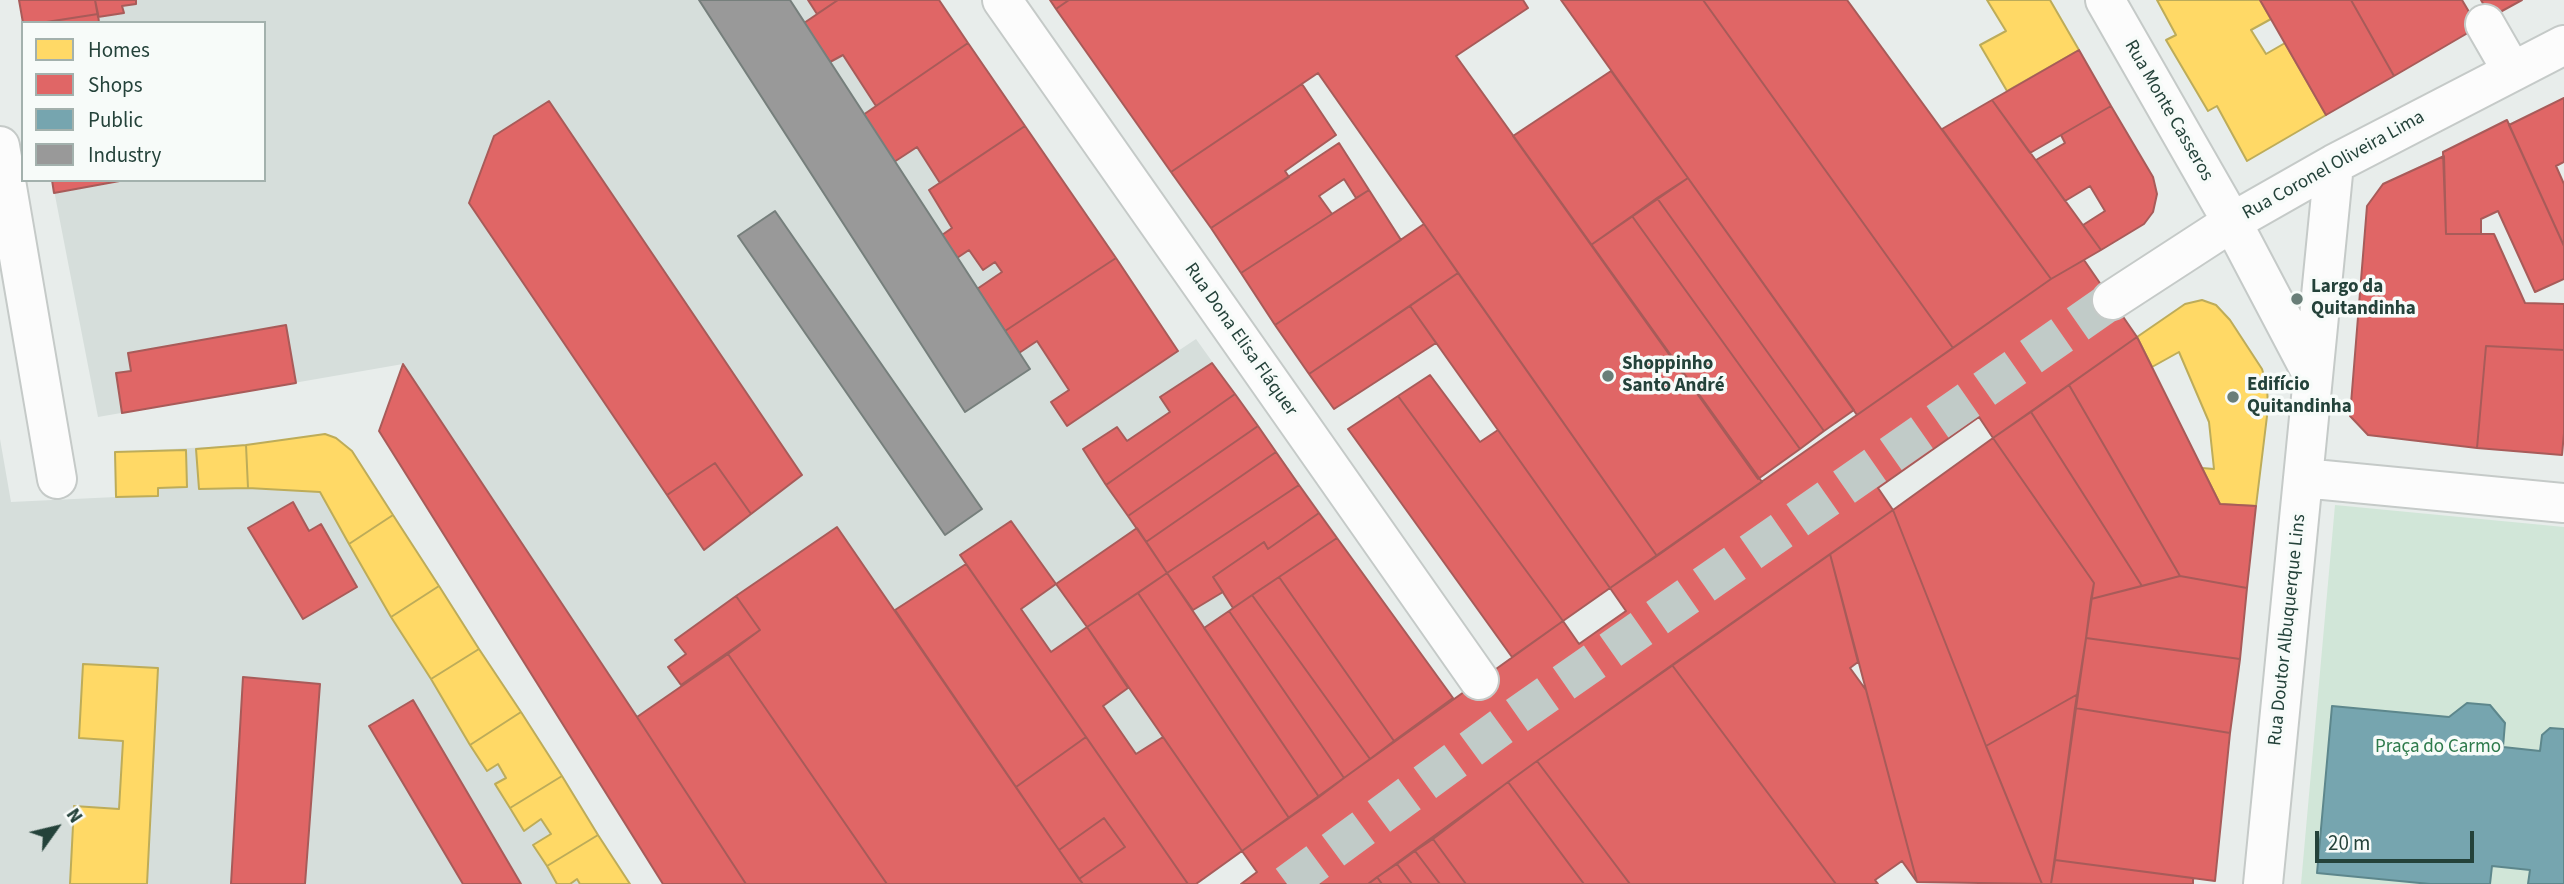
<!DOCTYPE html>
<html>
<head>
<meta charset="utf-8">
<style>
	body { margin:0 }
	#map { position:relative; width:2564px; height:884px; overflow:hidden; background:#e8edeb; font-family:"Source Sans 3",sans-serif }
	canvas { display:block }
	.legend { position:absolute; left:21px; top:21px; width:245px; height:161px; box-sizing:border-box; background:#f7fbf9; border:2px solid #a3b1ad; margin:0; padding:9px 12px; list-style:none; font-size:21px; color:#24423a }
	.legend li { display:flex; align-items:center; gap:14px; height:35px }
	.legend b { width:35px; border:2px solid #a3b1ad }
	.north { position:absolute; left:21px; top:793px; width:70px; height:70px; -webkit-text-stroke:5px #f7fbf9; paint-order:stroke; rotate:56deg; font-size:19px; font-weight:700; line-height:28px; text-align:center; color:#24423a }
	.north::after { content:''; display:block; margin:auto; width:24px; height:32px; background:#24423a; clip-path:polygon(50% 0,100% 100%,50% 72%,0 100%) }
	.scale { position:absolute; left:2315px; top:831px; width:159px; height:32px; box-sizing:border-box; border:4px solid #24423a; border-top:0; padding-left:9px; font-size:21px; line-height:24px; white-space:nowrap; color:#24423a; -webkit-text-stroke:5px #f7fbf9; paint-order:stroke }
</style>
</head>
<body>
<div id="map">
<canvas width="2564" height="884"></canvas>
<ul class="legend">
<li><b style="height:19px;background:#ffd966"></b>Homes</li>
<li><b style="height:19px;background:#e06666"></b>Shops</li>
<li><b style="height:19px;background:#76a5af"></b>Public</li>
<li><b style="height:19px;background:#999"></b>Industry</li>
</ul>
<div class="north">N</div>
<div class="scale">20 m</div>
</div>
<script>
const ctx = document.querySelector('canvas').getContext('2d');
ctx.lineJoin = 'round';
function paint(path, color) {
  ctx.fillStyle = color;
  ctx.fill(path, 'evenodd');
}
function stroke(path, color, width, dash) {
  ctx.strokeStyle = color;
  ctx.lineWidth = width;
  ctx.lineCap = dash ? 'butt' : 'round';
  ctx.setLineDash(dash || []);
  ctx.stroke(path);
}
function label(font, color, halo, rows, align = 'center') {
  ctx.font = font + ' "Source Sans 3",sans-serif';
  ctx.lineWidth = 7;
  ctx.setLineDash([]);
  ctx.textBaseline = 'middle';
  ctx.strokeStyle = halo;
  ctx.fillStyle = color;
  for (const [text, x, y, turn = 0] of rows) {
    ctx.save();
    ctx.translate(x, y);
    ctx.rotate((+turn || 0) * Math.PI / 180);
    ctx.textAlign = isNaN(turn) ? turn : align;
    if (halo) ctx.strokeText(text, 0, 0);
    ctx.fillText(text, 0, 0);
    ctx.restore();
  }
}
const built = new Path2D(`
	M19,0H939L1178,351L1196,339L1453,698L1196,884H663L379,431L403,364L98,417L52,180H264V23H23Z
	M325,434L336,438L352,451L630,884H0V439L11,502L116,497L115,452L246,445Z`);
const green = new Path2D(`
	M2335,505L2564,527V884H2301Z`);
const homes = new Path2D(`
	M1987,0H2050L2079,50L2007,91L1980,45L2006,31Z
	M2157,0H2260L2271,19L2251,30L2266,54L2285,43L2326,115L2247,161L2217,106L2208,111L2166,40L2176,35Z
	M2202,300L2216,305L2230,320L2262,369L2267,386L2268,408L2256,506L2220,504L2202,468L2214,469L2209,422L2179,352L2152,367L2137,337L2185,304Z
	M325,434L336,438L352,451L393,515L349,544L320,492L248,488L246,445Z
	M246,445L248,488L199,489L196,449Z
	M186,450L187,487L158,488V496L116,497L115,452Z
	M393,515L439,586L391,617L349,544Z
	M439,586L479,649L431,679L391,617Z
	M479,649L521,712L470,745L431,679Z
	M83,664L158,668L147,884H70L74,806L119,809L123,741L79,738Z
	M521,712L562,776L510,808L495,784L506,778L498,764L487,771L470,745Z
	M562,776L598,835L547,866L533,845L551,834L541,819L524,831L510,808Z
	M598,835L630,884H580L577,879L570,884H557L547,866Z`);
const shops = new Path2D(`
	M19,0H95L98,14L40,23H23Z
	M95,0H136V4L122,6L124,13L98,17Z
	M808,0H838L817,14Z
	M838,0H939L968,43L876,106L843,55L830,62L804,23Z
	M1050,0H1069L1056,9Z
	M1069,0H1523L1528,8L1456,56L1762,482L1657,556L1318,73L1171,172L1056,9Z
	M1561,0H1703L1953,348L1857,415Z
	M1703,0H1847L2051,279L1953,348Z
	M2260,0H2351L2394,76L2326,115Z
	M2351,0H2462L2478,27L2394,76Z
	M2481,0H2522L2491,17Z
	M98,14L99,23H40Z
	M968,43L1025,126L940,183L917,147L894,162L863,115Z
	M2079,50L2111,106L2030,153L1992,100Z
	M1611,71L1688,178L1591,245L1513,136Z
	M1302,84L1336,135L1285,171L1289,177L1211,228L1171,172Z
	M2564,98V162L2556,166L2564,184V246L2509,125Z
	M1992,100L2101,250L2051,279L1942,129Z
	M549,101L802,475L751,514L715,463L667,495L469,203L494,136Z
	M2111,106L2153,177L2157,194L2153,212L2144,224L2101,250L2083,225L2105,211L2090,186L2065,201L2036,160L2065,143L2061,135Z
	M2507,120L2564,246V279L2535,292L2498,211L2481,219V234H2446L2443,152Z
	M1025,126L1116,258L1005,331L977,289L1002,272L995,262L983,270L969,250L957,258L942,235L952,228L929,190Z
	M1339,143L1369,190L1356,198L1344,179L1319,196L1332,214L1241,273L1211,228Z
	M2444,156L2446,234H2494L2525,303L2564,304V350L2486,346L2477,448L2368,435L2350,416L2367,206L2383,184Z
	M1688,178L1854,410L1824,431L1657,198Z
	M52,180H125L54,193Z
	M1369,190L1401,240L1275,325L1241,273Z
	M1657,198L1824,431L1800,449L1632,216Z
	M1632,216L1800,449L1758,479L1591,245Z
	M1424,224L1458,273L1309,374L1275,325Z
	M1116,258L1178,351L1067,426L1051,402L1069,390L1037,341L1019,353L1005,331Z
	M2084,260L2137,337L1993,438L1979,417L1878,488L1893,510L1537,761L1368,884H1241L1257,872L1242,851L1563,621L1579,644L1626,611L1610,588L2051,279Z
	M1458,273L1657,556L1610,588L1410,306Z
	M1410,306L1436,343L1334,409L1309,374Z
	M286,325L296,383L122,413L116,373L131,371L128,353Z
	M2137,337L2220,504L2256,506L2247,588L2180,576L2069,385Z
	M2486,346L2564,350V433L2562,455L2477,448Z
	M1212,363L1235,394L1106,485L1083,449L1117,427L1127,441L1170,412L1160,397Z
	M403,364L637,717L746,884H663L379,431Z
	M1430,375L1480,442L1498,430L1610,588L1563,621L1398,396Z
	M2069,385L2180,576L2142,586L2031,412Z
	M1235,394L1258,426L1128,516L1106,485Z
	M1398,396L1563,621L1512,657L1348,429Z
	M2031,412L2142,586L2091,599L2094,583L1993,438Z
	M1258,426L1276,452L1146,542L1128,516Z
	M1993,438L2094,583L2078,694L1986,746L1893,510Z
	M1276,452L1299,485L1167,573L1146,542Z
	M715,463L751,514L704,550L667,495Z
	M1299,485L1319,513L1268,549L1264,542L1213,577L1223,592L1193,610L1167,573Z
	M293,502L309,531L321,524L357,587L303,619L248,528Z
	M1893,510L1986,746L2042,884L1917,882L1830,554Z
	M1319,513L1337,538L1233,608L1213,577L1264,542L1268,549Z
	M1011,521L1056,584L1021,609L1051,652L1087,627L1128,688L1103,706L1136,754L1163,737L1242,851L1196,884H1188L960,555Z
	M837,527L1059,850L1083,884H887L728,654L760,630L736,596Z
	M1137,528L1167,573L1087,627L1056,584Z
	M1337,538L1453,698L1394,741L1279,577Z
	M1830,554L1858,662L1850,668L1866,690L1917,882L1902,861L1875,880L1878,884H1836L1672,665Z
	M966,564L1086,737L1016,787L895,610Z
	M1167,573L1319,797L1289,818L1138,593Z
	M2180,576L2247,588L2240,659L2086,638L2091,599Z
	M1279,577L1394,741L1370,759L1252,595Z
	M1138,593L1289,818L1242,851L1087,627Z
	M1252,595L1370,759L1344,778L1229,611Z
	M736,596L760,630L681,685L668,667L686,654L675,640Z
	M1229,611L1344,778L1319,797L1204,628Z
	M2086,638L2240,659L2230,733L2075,708Z
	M728,654L887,884H746L637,717Z
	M1672,665L1836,884H1630L1537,761Z
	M243,677L320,684L305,884H231Z
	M2078,694L2051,884H2042L1986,746Z
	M413,700L521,884H463L369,726Z
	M2075,708L2230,733L2215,881L2055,860Z
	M1086,737L1188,884H1083L1079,879L1125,847L1104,818L1059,850L1016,787Z
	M1537,761L1630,884H1584L1508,782Z
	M1508,782L1584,884H1466L1433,839Z
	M1104,818L1125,847L1079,879L1059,850Z
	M1433,839L1466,884H1440L1415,851Z
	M1415,851L1440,884H1412L1397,864Z
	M2055,860L2193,878V884H2051Z
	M1397,864L1412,884H1382L1377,877Z
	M1377,877L1382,884H1368Z`);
const public = new Path2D(`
	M2467,703L2490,705L2505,723L2503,747L2540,751L2542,735L2550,728L2564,729V884H2528L2530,870L2492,866L2490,884H2430L2317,873L2332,706L2449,717Z`);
const industry = new Path2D(`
	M699,0H790L1030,369L965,412Z
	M775,211L982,509L945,535L738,236Z`);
const streetTunnel = new Path2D(`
	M1287,884L1509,721L2112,300`);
const street = new Path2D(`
	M1002,0L1479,680
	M2105,0L2232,222L2313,376
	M2485,24L2512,71
	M0,146L57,479
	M2112,300L2232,222L2334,164L2564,45
	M2303,478L2564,503
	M2263,884L2334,164`);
const markers = [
	[2297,299,7,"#697e78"],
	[1608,376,7,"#697e78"],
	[2233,397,7,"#697e78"]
];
const streetNames = [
	["Rua Monte Casseros",2168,111,60],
	["Rua Coronel Oliveira Lima",2334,166,-29],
	["Rua Dona Elisa Fláquer",1240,340,55],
	["Rua Doutor Albuquerque Lins",2288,630,-84]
];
const poiNames = [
	["Largo da",2311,288],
	["Quitandinha",2311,310],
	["Shoppinho",1622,365],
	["Santo André",1622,387],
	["Edifício",2247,386],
	["Quitandinha",2247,408]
];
const parkNames = [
	["Praça do Carmo",2438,748]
];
paint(built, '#d6dedb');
paint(green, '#d1e6d8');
paint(homes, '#ffd966');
stroke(homes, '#bdac59', 2);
paint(shops, '#e06666');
stroke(shops, '#a85b59', 2);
paint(public, '#76a5af');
stroke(public, '#5d878c', 2);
paint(industry, '#999');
stroke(industry, '#767f7c', 2);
stroke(streetTunnel, '#c1cbc8', 38, [38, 19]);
stroke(street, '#c5cac8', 42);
stroke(street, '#fcfcfc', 38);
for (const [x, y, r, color] of markers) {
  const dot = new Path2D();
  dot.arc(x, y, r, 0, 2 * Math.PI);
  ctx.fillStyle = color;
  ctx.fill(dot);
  stroke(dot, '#f7fbf9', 2.5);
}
label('19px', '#24423a', '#f7fbf9', streetNames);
label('bold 19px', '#24423a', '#f7fbf9', poiNames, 'left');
label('19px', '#2d7a4b', '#f7fbf9', parkNames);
</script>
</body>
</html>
